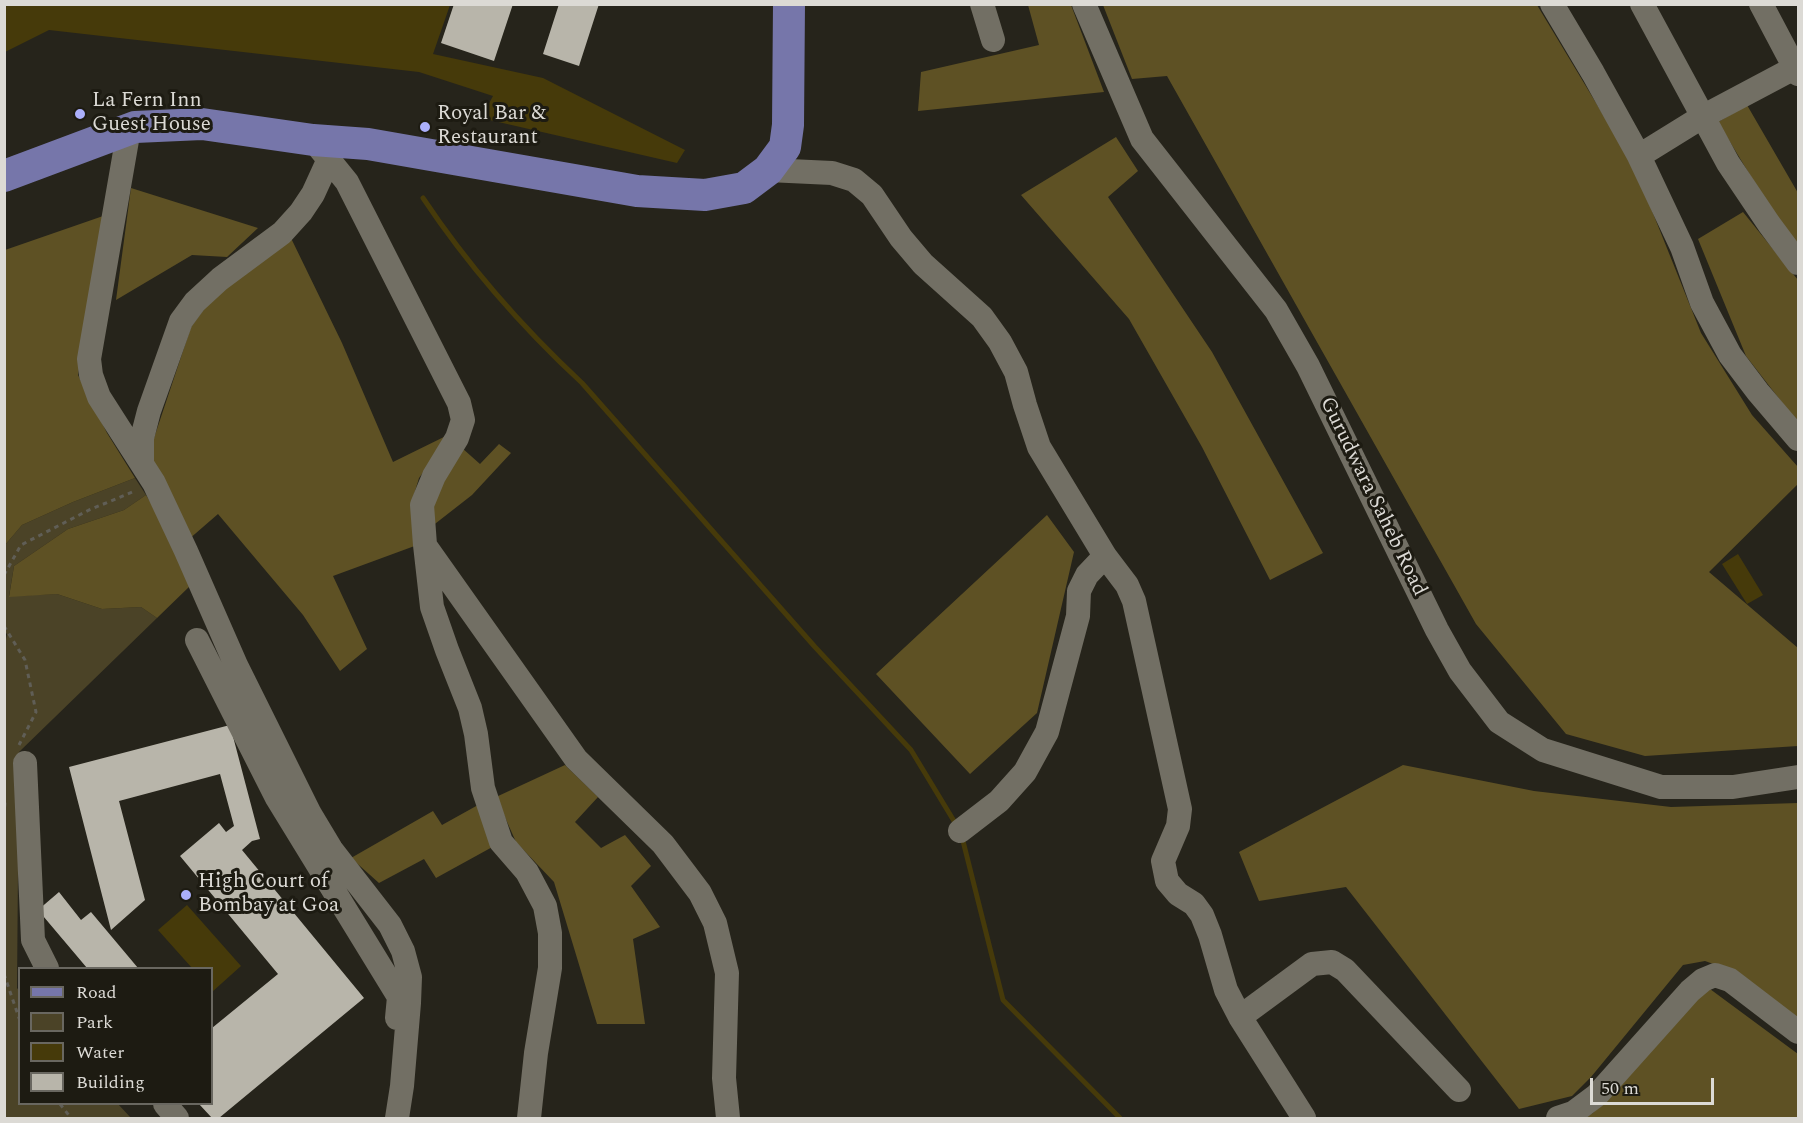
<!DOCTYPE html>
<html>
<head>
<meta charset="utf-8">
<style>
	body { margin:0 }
	#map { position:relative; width:1803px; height:1123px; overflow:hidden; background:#26241b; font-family:Spectral,serif }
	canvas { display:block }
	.frame { position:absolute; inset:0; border:6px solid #dcdad5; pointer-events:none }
	.legend { position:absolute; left:18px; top:967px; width:195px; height:138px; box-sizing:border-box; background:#1d1b12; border:2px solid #696760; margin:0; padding:8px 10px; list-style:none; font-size:18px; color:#dcdad5 }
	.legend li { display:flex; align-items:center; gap:12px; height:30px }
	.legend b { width:30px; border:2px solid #696760 }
	.scale { position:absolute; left:1590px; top:1078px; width:124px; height:27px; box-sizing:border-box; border:3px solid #dcdad5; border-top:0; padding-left:8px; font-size:18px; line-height:21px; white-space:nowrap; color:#dcdad5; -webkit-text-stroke:4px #1d1b12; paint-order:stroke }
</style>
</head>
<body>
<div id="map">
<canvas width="1803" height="1123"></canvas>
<div class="frame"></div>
<ul class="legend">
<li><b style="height:8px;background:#7676aa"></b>Road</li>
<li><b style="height:16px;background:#4b4327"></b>Park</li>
<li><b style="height:16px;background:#463a0a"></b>Water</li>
<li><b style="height:16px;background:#b8b5aa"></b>Building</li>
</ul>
<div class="scale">50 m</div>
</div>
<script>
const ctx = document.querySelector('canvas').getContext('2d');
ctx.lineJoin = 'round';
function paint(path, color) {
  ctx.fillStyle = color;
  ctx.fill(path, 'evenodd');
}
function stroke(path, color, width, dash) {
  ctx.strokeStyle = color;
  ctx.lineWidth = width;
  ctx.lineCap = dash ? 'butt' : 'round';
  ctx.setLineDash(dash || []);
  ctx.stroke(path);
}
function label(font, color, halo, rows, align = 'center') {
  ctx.font = font + ' Spectral,serif';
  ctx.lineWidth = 6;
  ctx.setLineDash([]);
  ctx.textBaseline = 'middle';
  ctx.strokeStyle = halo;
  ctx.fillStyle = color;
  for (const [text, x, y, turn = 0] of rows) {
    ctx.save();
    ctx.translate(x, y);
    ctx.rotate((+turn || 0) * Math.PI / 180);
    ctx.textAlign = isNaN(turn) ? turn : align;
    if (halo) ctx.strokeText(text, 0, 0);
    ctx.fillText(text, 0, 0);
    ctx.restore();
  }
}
const green = new Path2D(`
	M135,478L146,495L124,510L68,529L14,566L9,596L57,594L102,609L141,607L157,618L19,752L17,988L20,992V1104H118L131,1118H5L4,649L7,634L4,631L5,545L22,525L73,502Z`);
const forest = new Path2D(`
	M1028,5H1071L1104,92L918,111L921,72L1039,45Z
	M1103,5H1537L1634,166L1701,333L1752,415L1798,467V484L1709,572L1798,648V746L1645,756L1566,734L1476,624L1167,76L1132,79Z
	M1747,105L1798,193V247L1779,223L1718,122Z
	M1116,137L1138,171L1108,197L1212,352L1323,553L1270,580L1202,447L1129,319L1021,195Z
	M131,188L258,228L227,257L192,255L116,300Z
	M1743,212L1798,280V423L1746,356L1698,239Z
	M106,215L78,375L107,433L135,478L73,502L22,525L5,545V250Z
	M289,234L342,343L393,462L452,433L419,478L412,501L420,544L333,576L367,649L340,671L303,615L218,514L188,540L147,459L191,327L221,286Z
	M499,444L511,453L472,495L431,527L437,485L462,448L480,464Z
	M146,495L180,551L191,585L157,618L141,607L102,609L57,594L9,597L14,566L68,529L124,510Z
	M1047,515L1074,552L1037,713L970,774L876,674Z
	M565,765L598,797L575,822L601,848L625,835L651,866L631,886L660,927L633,939L645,1024H597L554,882L516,842L496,797Z
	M1403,765L1534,791L1671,807L1798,803V1023L1719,966L1705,961L1683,965L1591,1077L1572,1096L1519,1109L1346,887L1259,901L1239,852Z
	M478,805L496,845L436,878L424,859L379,883L351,858L433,811L442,825Z
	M1710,989L1798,1054V1118H1583L1593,1113L1698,997Z`);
const water = new Path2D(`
	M5,4L450,5L433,54L543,78L685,150L677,163L481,118L493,96L419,72L49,30L5,52Z
	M1738,554L1763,595L1747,604L1722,564Z
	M187,905L241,966L212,992V968H192L158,930Z`);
const stream = new Path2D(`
	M423,198C467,264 524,329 582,383L815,647L911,750L957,826
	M962,837L1003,1000L1120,1118`);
const building = new Path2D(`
	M454,4H513L494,61L441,43Z
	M559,4H599L579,66L543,54Z
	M230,725L260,839L252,841L242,850L364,998L219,1118H212L199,1104H212V1028L278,974L180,856L219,823L226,832L234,826L220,774L119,801L145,900L111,930L69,767Z
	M59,892L81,920L91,912L138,968H87L38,910Z`);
const path = new Path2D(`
	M4,575L21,545L89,510L135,491
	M4,626L25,660L36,712L19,745
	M4,816L5,802
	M4,974L20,1021
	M60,1104L71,1118`);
const minor = new Path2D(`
	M982,4L993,40
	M1084,4L1142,139L1276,310L1308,366L1437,630L1460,671L1499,722L1543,750L1661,787H1733L1798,777
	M1552,4L1593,73L1639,156L1682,247L1702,303L1730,355L1758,392L1798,439
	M1642,4L1728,163L1769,224L1798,263
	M1761,4L1798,74
	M129,129L89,359L91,375L99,397L154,483L186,551L236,665L310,814L331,849L390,925L403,951L410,977L409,1003L402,1086L397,1118
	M313,140L347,182L459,403L463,420L457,438L434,476L422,505L425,545L432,607L447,650L470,708L476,734L483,788L501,842L527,872L545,906L550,933V968L536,1053L529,1118
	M1639,156L1702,117L1798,66
	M768,170L832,173L854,180L872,195L901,238L923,264L982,317L1000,342L1016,372L1025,405L1039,447L1105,556L1127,585L1134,601L1180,809L1178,826L1163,861L1167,881L1178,894L1194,904L1202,915L1210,935L1226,990L1240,1017L1304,1118
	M142,464V438L149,411L181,321L195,302L220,279L282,233L301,212L313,194L329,159
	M426,547L576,759L663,844L700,893L715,923L727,973L724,1078L728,1118
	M197,640L277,798L399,997L397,1018
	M25,763L33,940L47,968
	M960,831L999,801L1025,772L1047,732L1078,616L1079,591L1087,575L1105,556
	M1240,1017L1312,964L1332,962L1345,970L1459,1090
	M165,1104L177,1118
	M1558,1118L1573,1113L1597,1095L1690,991L1703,980L1715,975L1730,980L1798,1032`);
const major = new Path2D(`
	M4,176L135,127L202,124L313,140L368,144L637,191L705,195L744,188L768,170L785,147L788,125L789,4`);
const markers = [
	[80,114,6,"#abaffb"],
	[425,127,6,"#abaffb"],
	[186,895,6,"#abaffb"]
];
const poiNames = [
	["La Fern Inn",92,102],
	["Guest House",92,126],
	["Royal Bar &",437,115],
	["Restaurant",437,139],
	["High Court of",198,883],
	["Bombay at Goa",198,907]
];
const streetNames = [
	["Gurudwara Saheb Road",1372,497,64]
];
paint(green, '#4b4327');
paint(forest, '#5e5124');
paint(water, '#463a0a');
stroke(stream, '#463a0a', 5);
paint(building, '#b8b5aa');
stroke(path, '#605e56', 3, [4.5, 4.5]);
stroke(minor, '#726f64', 24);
stroke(major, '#7676aa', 32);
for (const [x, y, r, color] of markers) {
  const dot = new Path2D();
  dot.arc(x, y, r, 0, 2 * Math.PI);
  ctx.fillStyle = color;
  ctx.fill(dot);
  stroke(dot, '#1d1b12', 2);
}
label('21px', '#dcdad5', '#1d1b12', poiNames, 'left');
label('21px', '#dcdad5', '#1d1b12', streetNames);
</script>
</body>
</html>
